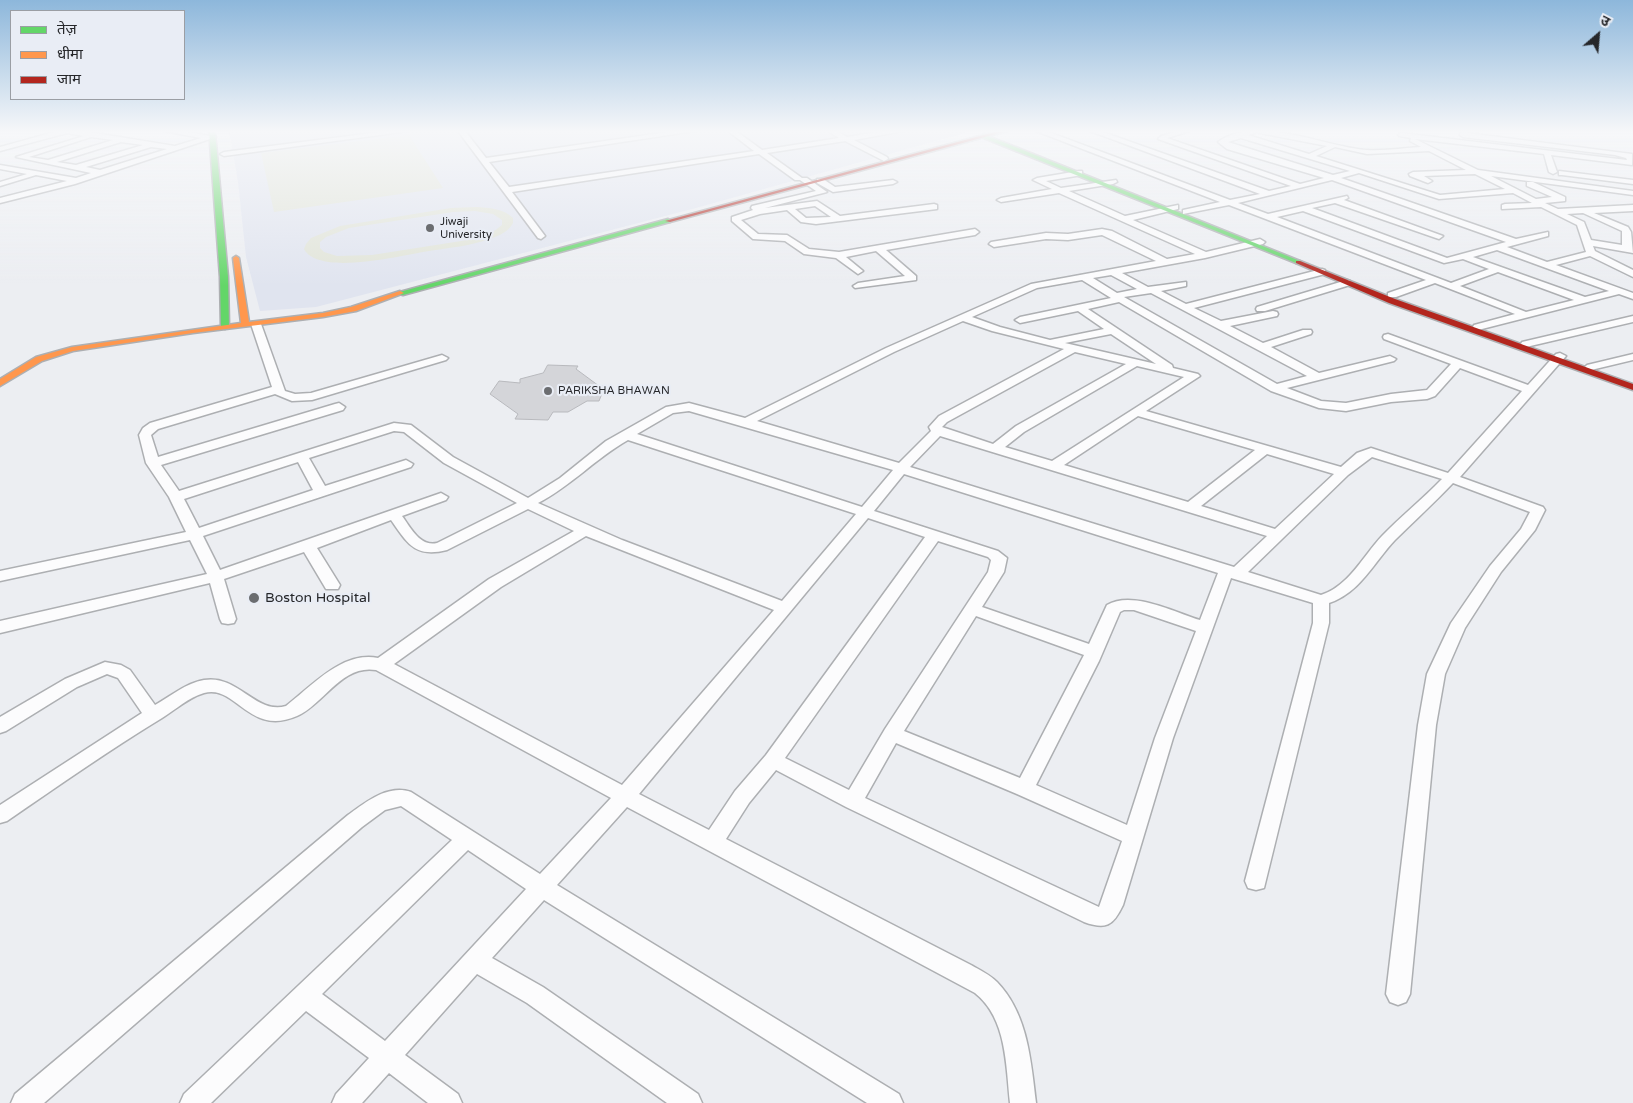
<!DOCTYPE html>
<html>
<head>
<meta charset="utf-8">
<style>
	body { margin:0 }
	#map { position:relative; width:1633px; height:1103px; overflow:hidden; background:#eceef2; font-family:"Varela Round","Noto Sans Devanagari",sans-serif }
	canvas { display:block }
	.legend { position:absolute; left:10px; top:10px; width:175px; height:90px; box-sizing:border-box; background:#e9edf5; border:1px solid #9b9ea4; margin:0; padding:6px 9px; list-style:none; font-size:15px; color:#26272a }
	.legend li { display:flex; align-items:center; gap:10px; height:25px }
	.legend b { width:25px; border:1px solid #9b9ea4 }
	.north { position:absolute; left:1573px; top:10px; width:50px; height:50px; -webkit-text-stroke:4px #e9edf5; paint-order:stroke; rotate:27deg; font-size:14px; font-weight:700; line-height:20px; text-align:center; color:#26272a }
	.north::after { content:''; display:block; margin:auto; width:18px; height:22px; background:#26272a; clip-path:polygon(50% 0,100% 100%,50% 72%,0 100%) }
</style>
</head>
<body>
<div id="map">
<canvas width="1633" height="1103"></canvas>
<ul class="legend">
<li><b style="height:6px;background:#63d668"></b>तेज़</li>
<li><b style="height:6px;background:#ff974d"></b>धीमा</li>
<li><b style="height:6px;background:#b3261e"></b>जाम</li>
</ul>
<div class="north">उ</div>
</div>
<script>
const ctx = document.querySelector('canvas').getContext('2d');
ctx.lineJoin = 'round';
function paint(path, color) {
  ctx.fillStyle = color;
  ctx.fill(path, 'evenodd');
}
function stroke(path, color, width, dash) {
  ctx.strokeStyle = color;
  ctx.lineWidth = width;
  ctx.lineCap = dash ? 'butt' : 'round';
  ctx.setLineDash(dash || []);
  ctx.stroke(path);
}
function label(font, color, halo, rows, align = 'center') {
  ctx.font = font + ' "Varela Round",sans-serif';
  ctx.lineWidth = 4.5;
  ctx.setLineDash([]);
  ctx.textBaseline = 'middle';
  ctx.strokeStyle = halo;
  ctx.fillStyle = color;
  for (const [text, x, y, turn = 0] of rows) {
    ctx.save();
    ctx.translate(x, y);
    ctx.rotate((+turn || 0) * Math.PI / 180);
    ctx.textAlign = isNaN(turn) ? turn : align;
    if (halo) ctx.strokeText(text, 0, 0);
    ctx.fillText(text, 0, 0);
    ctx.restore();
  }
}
const built = new Path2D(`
	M229,131H962L965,133L696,208L316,307L260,311L246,257L238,182Z`);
const green = new Path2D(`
	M409,135L443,188L274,212L261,153Z
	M476,207C489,208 503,208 513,218V223C509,230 503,234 495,237C473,246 447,248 423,252C400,256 318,276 304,249L306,244L311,238L340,226L451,208ZM475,211L493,214L502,220V225L493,232L474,239L372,255L337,256L324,252L320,248V242L326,237L349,228L453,212Z`);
const building = new Path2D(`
	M548,365L578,366L576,369L599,386H605L599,401H587L568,412H553L548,420L515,419L518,414L490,394L499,381L520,383V379L543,373Z`);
const street = new Path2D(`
	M58,131H82L175,146L201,138L164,131H182L216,137L75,184L0,203V198L67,181L36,175L0,186V182L27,174L0,169V165L76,178L91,173L16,157L84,136L67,133L0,151V147ZM91,137L113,140L48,160L29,157ZM121,142L143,145L76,165L57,162ZM151,147L167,149L100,170L86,167Z
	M388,131H409L224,156L220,154L224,152Z
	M458,131H465L486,158L675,131H695L489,162L509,187L754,151L728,131H736L762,150L839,138L828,131H837L847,137L884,131H903L854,140L887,157L888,159L884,161L845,141L767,153L802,178H807L827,192L765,208L817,201L840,216L934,204L937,205V209L816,224L801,222L787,210L760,214L741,220L758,234L787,235L809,249L839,252L975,229L979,232L975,235L886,250L916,276V280L855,288L853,286L858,283L905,276L876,251L846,257L863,271L858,274L836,258L804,254L785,241L753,239L732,221V217L753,210L751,208L752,206L816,191L800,180H795L759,154L512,192L545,236L541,239L538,238ZM815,206L831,217L806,218L795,209Z
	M1036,131H1046L1230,200L1260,194L1090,131H1100L1269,191L1291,186L1158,139L1161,136L1178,131H1190L1167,138L1300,184L1324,178L1227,149L1218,142C1257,114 1324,147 1367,150C1385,151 1403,148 1421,147L1410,141L1411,138L1399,136L1398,135L1401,133L1627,160L1626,158L1615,155L1463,137L1460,135L1461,131H1468L1467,133L1632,154V165L1551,155L1557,172L1553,174L1549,172L1544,154L1415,139L1478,170L1633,191V195L1491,176L1536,199L1552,197L1527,186V182H1533L1565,197V201L1545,203L1558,209L1633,205V211L1594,213L1628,227L1631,232L1633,253L1593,246L1595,251L1633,270V277L1590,256L1556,265L1633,293V299L1619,294L1478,330L1474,329L1473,327L1474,325L1515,314L1435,283L1396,297H1388V293L1426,280L1229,205L1183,214V210L1220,202ZM1257,132L1260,133L1327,146L1309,154L1248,135ZM1241,138L1350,171L1333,175L1228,142ZM1335,147L1367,154L1429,151L1466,170L1413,172L1409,174L1410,176L1428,183L1432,181L1424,176L1475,174L1505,189L1440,195L1316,156ZM1359,173L1439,199L1513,193L1532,203L1505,204L1502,205V209L1541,207L1577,225L1586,252L1547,262L1507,247L1548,236V232L1516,239L1341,178ZM1332,180L1506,242L1447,258L1312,208L1335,203L1436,238L1439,239L1443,236L1344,200L1348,198L1347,196L1268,214L1238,203ZM1303,211L1444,263L1463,259L1489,269L1451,283L1277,217ZM1583,213L1622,231V245L1591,240L1584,222L1567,214ZM1497,250L1609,291L1585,297L1473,257ZM1498,272L1574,300L1526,312L1460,286Z
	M1079,171H1082V175L1046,181L1061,188L1116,180L1117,182L1113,184L1069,191L1125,216L1178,205V209L1133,220L1206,252L1260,239L1265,242L1263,244L1205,258L1122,273L1148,287L1186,282V286L1161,291L1186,304L1322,269L1325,270V274L1194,308L1221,321L1273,311L1277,312L1278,314L1277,316L1230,326L1263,343L1303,330H1311L1312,332L1311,334L1271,347L1319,373L1390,356L1396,359L1394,361L1287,388L1321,401L1346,403L1391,394L1427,390L1451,364L1384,339L1383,337L1384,335L1388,334L1528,385L1556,354L1560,353L1566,356L1460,477L1543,507L1545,510L1535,530L1501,572L1465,628L1445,674L1436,725L1410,994L1406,1002L1398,1005L1390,1002L1386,994L1418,725L1427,674L1451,623L1490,566L1521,529L1530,512L1453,483C1434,503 1414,521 1395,540C1374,562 1360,593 1329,603V623L1264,888L1256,890L1248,888L1245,881L1313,623V603L1231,578L1173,738L1123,905C1113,926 1106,930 1084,922L846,807L776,770L749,803L726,839L971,965C980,970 990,975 997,982C1028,1014 1031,1062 1036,1103H1010C1006,1066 1007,1018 975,993L627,807L557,885L899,1094L903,1103H867L544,900L492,958L543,987L698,1094L702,1103H667L527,1003L477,974L405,1055L458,1094L462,1103H428L389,1073L362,1103H332L336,1094L369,1058L306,1011L211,1103H180L184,1094L452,840L401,806L385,810L362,827L44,1103H11L15,1094L348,815C366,802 388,784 411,792L540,874L611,798L376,670C342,664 324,704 297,716C249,737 236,684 204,693C189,697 175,710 162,718C109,750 58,786 7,821L0,823V805L142,713L118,678L107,674L77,687L6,731L0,733V717L65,679L105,662L121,665L130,670L155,705C171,696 186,683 204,680C238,674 256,715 286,706C312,686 342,651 378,658L489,579L574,531L528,509L447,550C415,558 408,544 391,520L317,548L340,585L338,589H326L304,552L224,579L236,619L234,623L228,624L222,623L220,619L210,583L0,633V621L207,574L190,540L0,581V571L186,532L169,497L146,463L139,435L143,428L150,423L272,387L251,324L252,322H260L261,324L285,391L295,394L311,393L442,355L448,358L446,360L312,400L292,401L275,394L158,429L151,435L158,457L335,404L339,403L345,407L343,410L161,465L179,491L394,423L411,425L453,457L528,498L560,478L606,441L666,407L689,403L745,418L886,348L1031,284L1156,261L1102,235L1068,240L1046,239L994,247L989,244L991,242L1046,233L1068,234L1102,229L1112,231L1167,259L1195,254L1059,193L1001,202L997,200L1001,198L1052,189L1033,180L1037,178ZM1111,275L1137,289L1117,293L1093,278ZM1082,280L1111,298L1020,317L1015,320L1020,323L1078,311L1104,329L1050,340L1000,327L972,317L1037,288ZM1151,293L1307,376L1277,384L1124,297ZM1119,302L1271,391L1319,408L1346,411L1391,402L1427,399L1435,396L1460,368L1522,391L1448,473L1371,448L1357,453L1341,467L1146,411L1200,376L1198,374L1173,368L1172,365L1088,309ZM963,321L992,331L1064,349L939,416L929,427L931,431L899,463L757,421L894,352ZM1111,334L1156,364L1065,343ZM1075,352L1126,364L1016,426L993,444L942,427L947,422ZM1137,366L1184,377L1052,461L1005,447L1024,432ZM689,411L893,470L862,507L637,434L673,413ZM1138,416L1255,450L1188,502L1064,465ZM394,431L404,432L444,463L517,503L437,543C420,547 411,528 402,516L446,500L448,497L441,493L220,570L203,536L411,467L413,464L406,460L325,486L309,458ZM940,436L1267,536L1234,567L910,467ZM628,440L856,514L782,601L622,540L538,503C571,486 596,458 628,440ZM1267,454L1334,474L1275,529L1201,506ZM1372,457L1442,479C1423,499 1401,516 1382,536C1363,556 1349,586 1321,595L1248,572L1348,475ZM298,462L313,490L199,528L184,499ZM904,474L1218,573L1200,620C1174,612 1132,590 1107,605L1089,644L982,607L1004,572L1007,558L998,551L874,511ZM868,518L925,537L766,755L735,791L709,830L639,794ZM586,536L774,610L622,785L394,664L501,587ZM938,541L988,557L991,560L988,572L885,729L849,790L785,758ZM1124,610H1134L1196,631L1155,738L1127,825L1036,785L1099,661L1120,612ZM976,616L1084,655L1020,778L904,731ZM896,743L1017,794L1122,841L1099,907L865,798ZM468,850L526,889L385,1041L322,994Z
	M1559,171L1633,180V184L1562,175H1559Z
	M817,179H823L835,187L893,180L897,182L893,184L833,192L817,183Z
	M1347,280L1350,281V285L1265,311H1257L1256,309L1257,307Z
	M1633,316V322L1526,347L1521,344L1522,342Z
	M1633,354V360L1591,370L1585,367L1587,365Z`);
const fast = new Path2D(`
	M209,131H215L228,277L229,327L225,329L221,327L220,277Z
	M983,134L1300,261L1302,262L1296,263L981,137Z
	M668,219L671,221L670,222L403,295L396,293Z`);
const slow = new Path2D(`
	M236,256L239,258L249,322L323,313L351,307L400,291L404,293L356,311L323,317L193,333L73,351L42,361L0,386V379L36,357L72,347L241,323L233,258Z`);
const jam = new Path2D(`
	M998,131H1007L670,222L665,221Z
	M1296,261H1300L1395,299L1633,384V390L1389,303L1296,263Z`);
const markers = [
	[430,228,5,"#6b6d70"],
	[548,391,5,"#6b6d70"],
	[254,598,6,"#6b6d70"]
];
const farPoinames = [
	["Jiwaji",440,222],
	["University",440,235],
	["PARIKSHA BHAWAN",558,391]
];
const poiNames = [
	["Boston Hospital",265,598]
];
paint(built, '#e0e4ef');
paint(green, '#e1e4d8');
paint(building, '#d4d5d9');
stroke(building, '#b8b9bd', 1);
stroke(street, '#adafb2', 3);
stroke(fast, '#adafb2', 3);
stroke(slow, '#adafb2', 3);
stroke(jam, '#adafb2', 3);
paint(street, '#fcfcfd');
paint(fast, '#63d668');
paint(slow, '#ff974d');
paint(jam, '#b3261e');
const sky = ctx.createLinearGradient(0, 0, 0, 286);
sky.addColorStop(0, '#8db7db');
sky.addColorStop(0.46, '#f6f7f9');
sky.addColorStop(1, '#f6f7f900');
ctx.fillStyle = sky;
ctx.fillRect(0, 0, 1633, 286);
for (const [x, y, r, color] of markers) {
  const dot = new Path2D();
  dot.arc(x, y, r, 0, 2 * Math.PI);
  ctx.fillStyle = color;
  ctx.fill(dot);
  stroke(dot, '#e9edf5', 2);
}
label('11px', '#26272a', '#e9edf5', farPoinames, 'left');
label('14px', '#26272a', '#e9edf5', poiNames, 'left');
</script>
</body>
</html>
